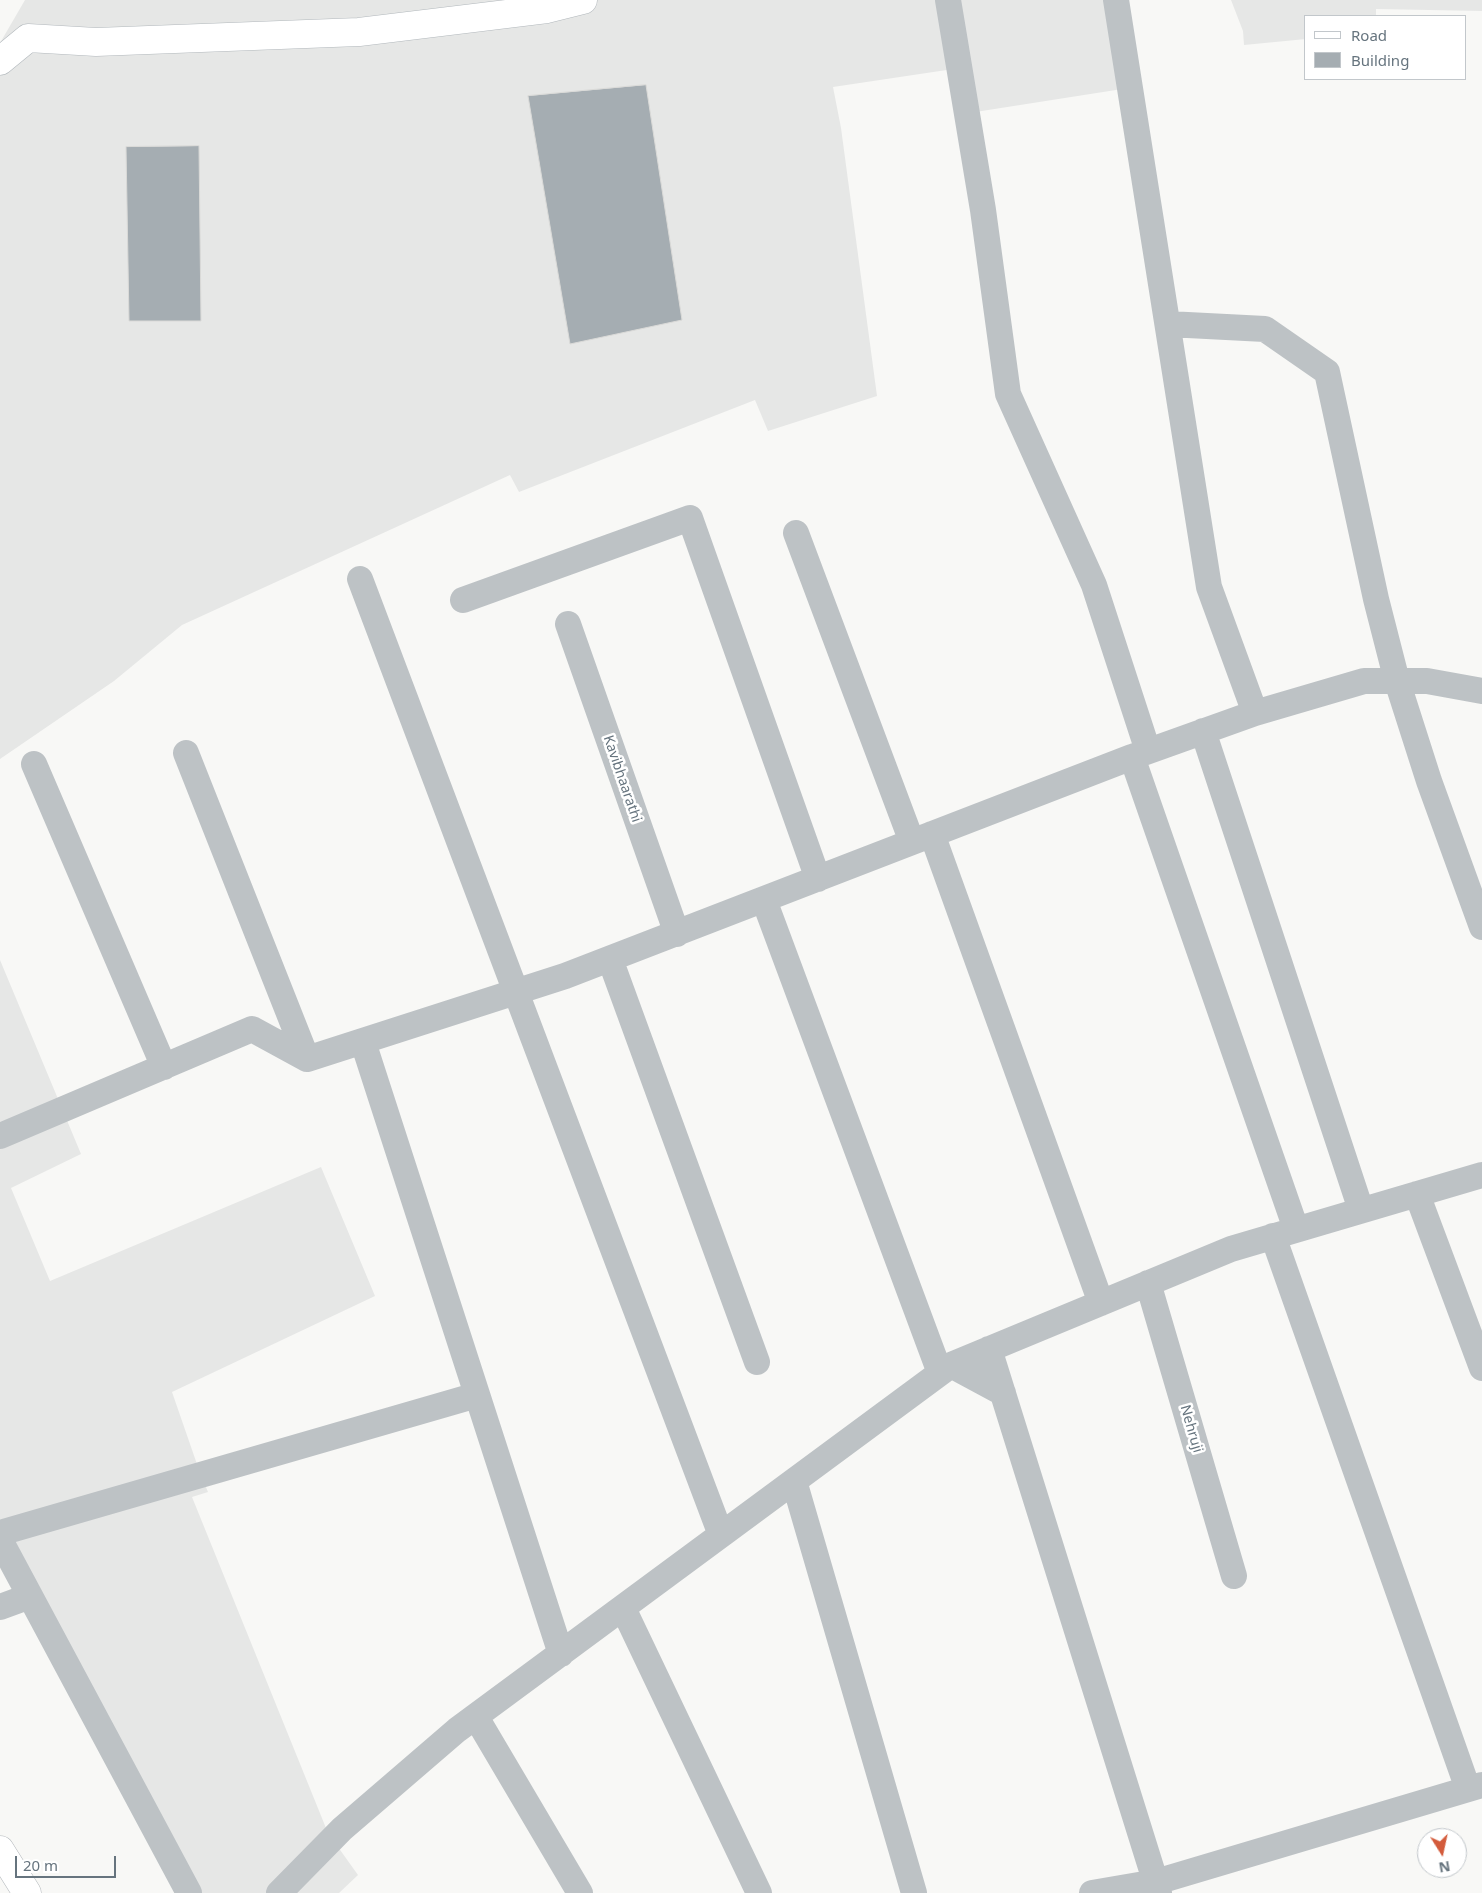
<!DOCTYPE html>
<html>
<head>
<meta charset="utf-8">
<style>
	body { margin:0 }
	#map { position:relative; width:1482px; height:1893px; overflow:hidden; background:#f8f8f6; font-family:"Noto Sans",sans-serif }
	canvas { display:block }
	.legend { position:absolute; left:1304px; top:15px; width:162px; height:65px; box-sizing:border-box; background:#fff; border:1px solid #c2c7cb; margin:0; padding:6px 9px; list-style:none; font-size:15px; color:#66747e }
	.legend li { display:flex; align-items:center; gap:10px; height:25px }
	.legend b { width:25px; border:1px solid #c2c7cb }
	.north { position:absolute; left:1417px; top:1828px; width:50px; height:50px; box-sizing:border-box; background:#fff; border:1px solid #c2c7cb; border-radius:50%; rotate:170deg; font-size:14px; font-weight:700; line-height:20px; text-align:center; color:#66747e }
	.north::after { content:''; display:block; margin:auto; width:18px; height:22px; background:#d35b3b; clip-path:polygon(50% 0,100% 100%,50% 72%,0 100%) }
	.scale { position:absolute; left:15px; top:1856px; width:101px; height:22px; box-sizing:border-box; border:2px solid #66747e; border-top:0; padding-left:6px; font-size:15px; line-height:18px; white-space:nowrap; color:#66747e; -webkit-text-stroke:4px #fff; paint-order:stroke }
</style>
</head>
<body>
<div id="map">
<canvas width="1482" height="1893"></canvas>
<ul class="legend">
<li><b style="height:6px;background:#fff"></b>Road</li>
<li><b style="height:14px;background:#a5adb2"></b>Building</li>
</ul>
<div class="north">N</div>
<div class="scale">20 m</div>
</div>
<script>
const ctx = document.querySelector('canvas').getContext('2d');
ctx.lineJoin = 'round';
function paint(path, color) {
  ctx.fillStyle = color;
  ctx.fill(path, 'evenodd');
}
function stroke(path, color, width, dash) {
  ctx.strokeStyle = color;
  ctx.lineWidth = width;
  ctx.lineCap = dash ? 'butt' : 'round';
  ctx.setLineDash(dash || []);
  ctx.stroke(path);
}
function label(font, color, halo, rows, align = 'center') {
  ctx.font = font + ' "Noto Sans",sans-serif';
  ctx.lineWidth = 5;
  ctx.setLineDash([]);
  ctx.textBaseline = 'middle';
  ctx.strokeStyle = halo;
  ctx.fillStyle = color;
  for (const [text, x, y, turn = 0] of rows) {
    ctx.save();
    ctx.translate(x, y);
    ctx.rotate((+turn || 0) * Math.PI / 180);
    ctx.textAlign = isNaN(turn) ? turn : align;
    if (halo) ctx.strokeText(text, 0, 0);
    ctx.fillText(text, 0, 0);
    ctx.restore();
  }
}
const built = new Path2D(`
	M25,0H1123L1135,87L969,113L960,68L833,87L841,128L877,396L768,431L755,400L519,492L510,475L182,625L114,681L0,759V43Z
	M1231,0H1482V11L1376,9V16H1306V39L1244,45L1243,31Z
	M0,960L81,1154L11,1188L50,1281L321,1167L375,1296L172,1392L199,1470L208,1492L192,1497L328,1833L358,1875L339,1893H196L0,1519Z`);
const building = new Path2D(`
	M646,85L682,320L570,344L528,96Z
	M199,146L201,321H129L126,147Z`);
const street = new Path2D(`
	M948,0L983,210L1008,394L1094,585L1148,751
	M1116,0L1209,587L1255,713L1132,757
	M1168,324L1265,329L1327,372L1376,599L1397,681L1429,781L1482,927
	M796,533L912,842
	M360,579L721,1535
	M463,600L690,518L818,879
	M568,624L677,934
	M1255,713L1364,681H1427L1482,691
	M1203,731L1361,1210
	M186,753L307,1059
	M34,764L164,1067
	M932,834L1101,1303
	M764,900L940,1373
	M610,959L757,1362
	M363,1042L561,1654
	M0,1136L252,1029L307,1059L565,976L1132,757L1296,1229
	M1417,1194L1482,1368
	M1273,1236L1468,1789
	M1148,1283L1234,1576
	M989,1349L1159,1893
	M951,1365L1003,1393
	M794,1481L914,1893
	M0,1533L477,1395
	M0,1540L189,1893
	M0,1607L30,1596
	M623,1608L759,1893
	M476,1717L580,1893
	M279,1893L342,1829L457,1730L951,1365L1231,1249L1482,1175
	M1092,1893L1156,1882L1482,1785`);
const secondary = new Path2D(`
	M0,61L28,38L96,42L359,32L547,9L583,0`);
const primary = new Path2D(`
	M0,1850L27,1893`);
const streetNames = [
	["Kavibhaarathi",622,779,71],
	["Nehruji",1191,1429,74]
];
paint(built, '#e6e7e6');
paint(building, '#a5adb2');
stroke(building, '#dadad8', 1);
stroke(secondary, '#b2b8bc', 29);
stroke(primary, '#b1b6ba', 29);
stroke(street, '#bdc2c5', 26);
stroke(secondary, '#fff', 28);
stroke(primary, '#fff', 28);
label('14px', '#66747e', '#fff', streetNames);
</script>
</body>
</html>
